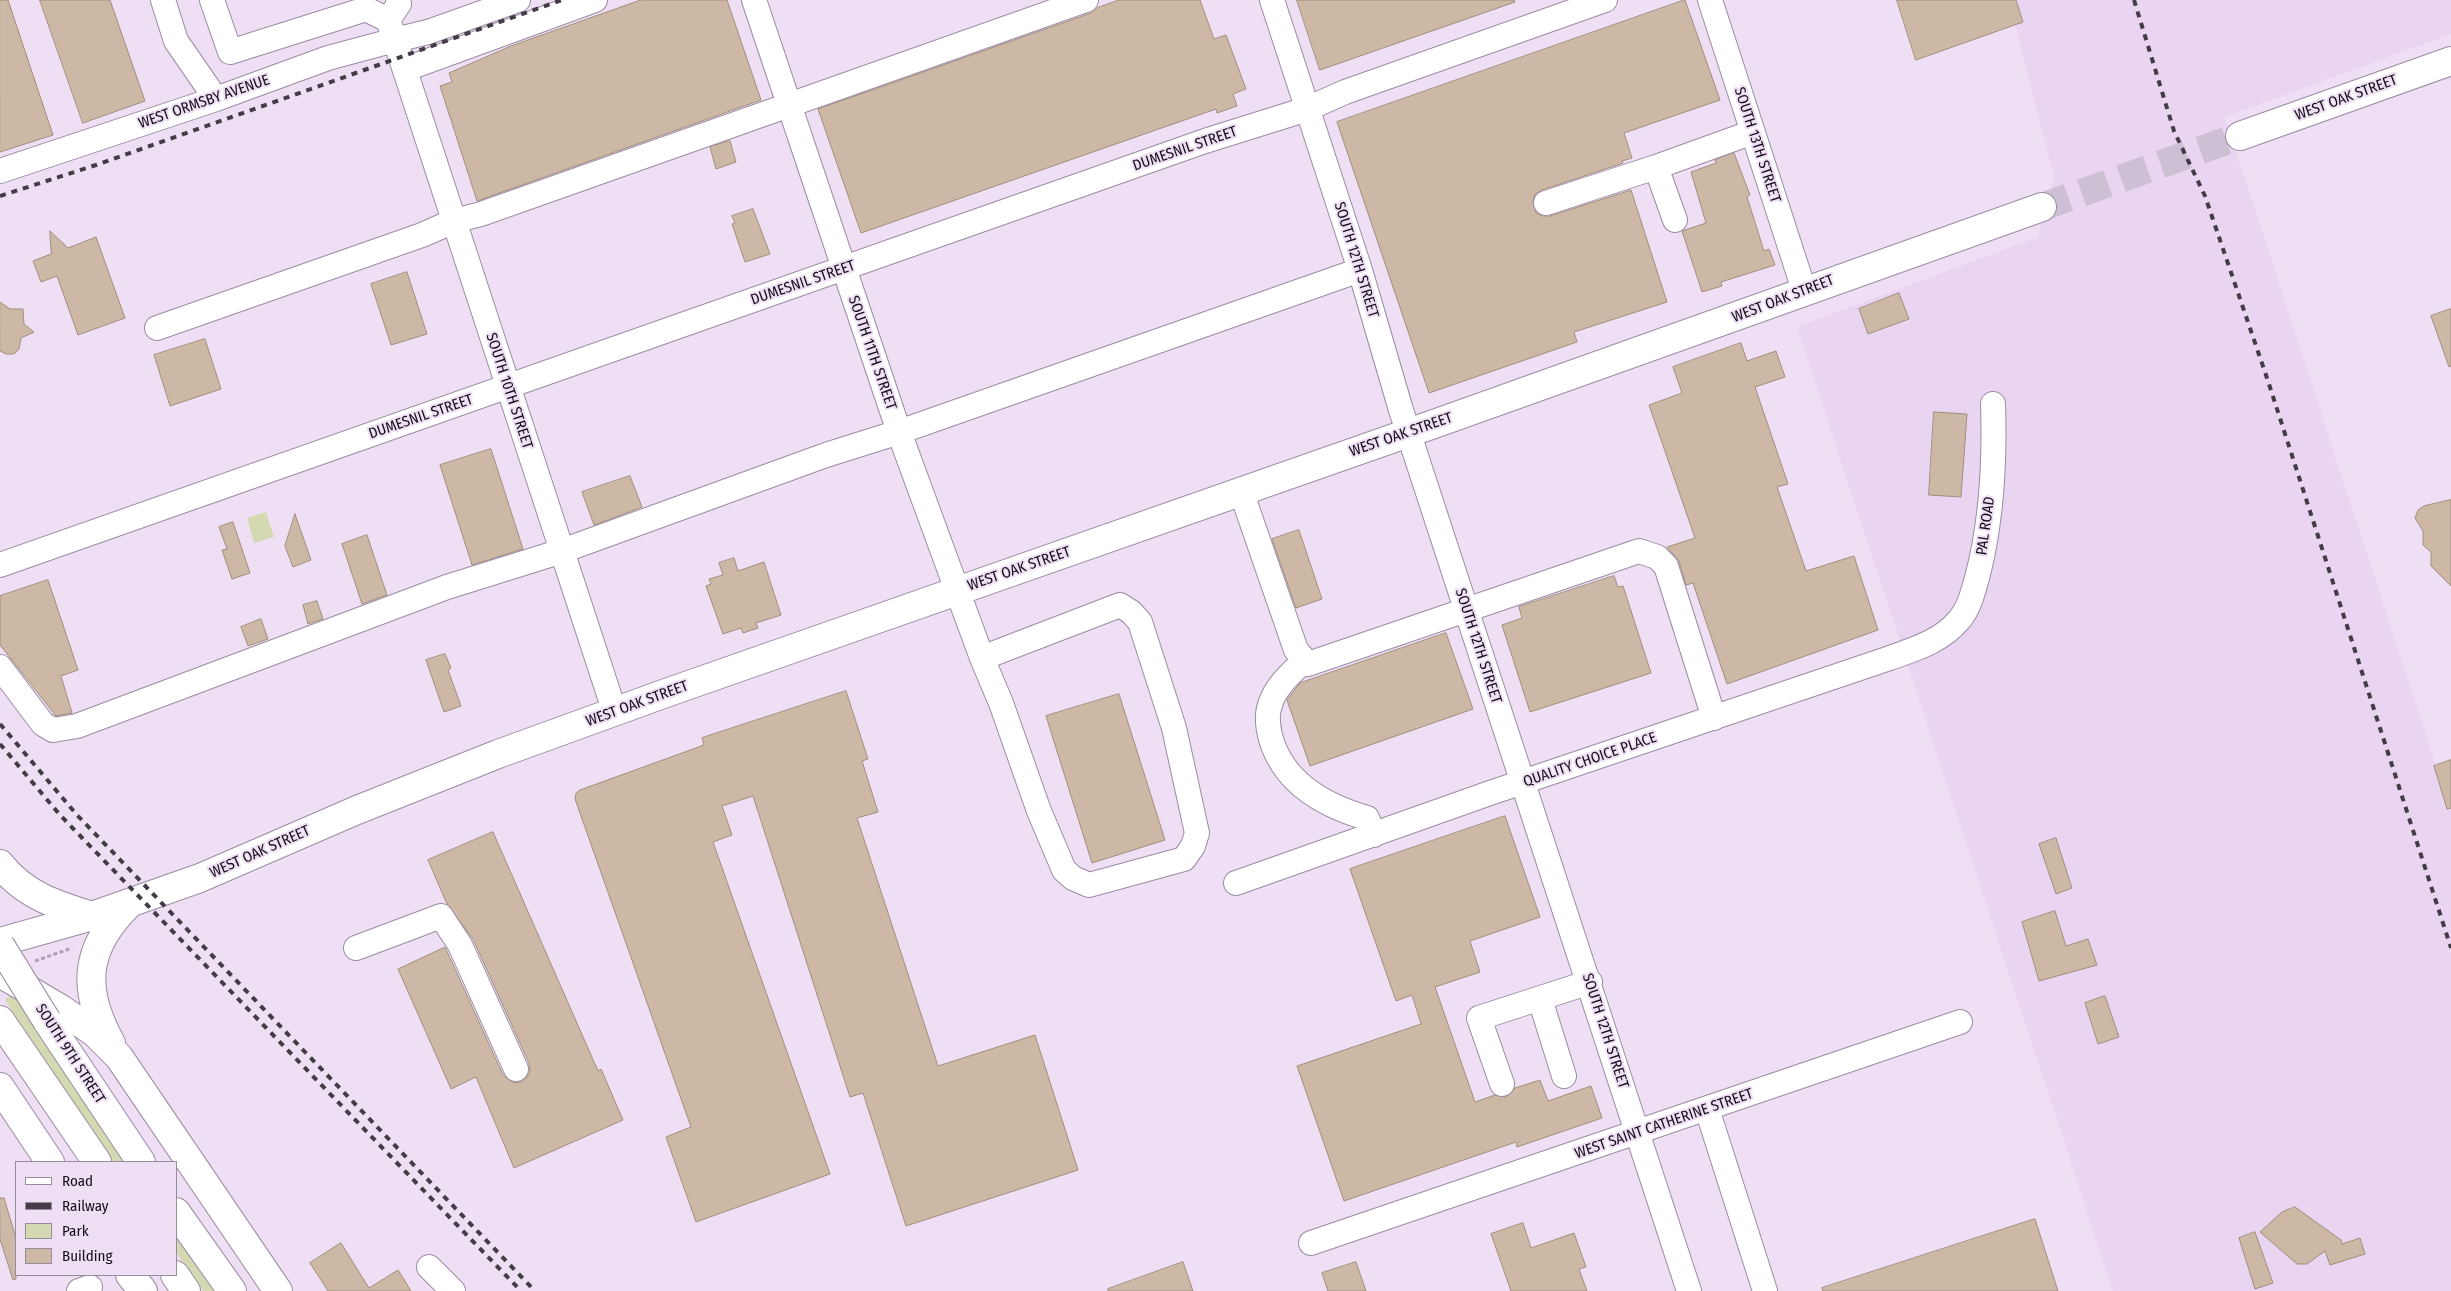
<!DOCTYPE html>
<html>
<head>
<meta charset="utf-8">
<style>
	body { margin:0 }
	#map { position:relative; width:2451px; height:1291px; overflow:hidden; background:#eedff5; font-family:"Fira Sans Condensed",sans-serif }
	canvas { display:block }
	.legend { position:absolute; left:15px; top:1161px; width:162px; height:115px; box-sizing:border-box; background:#eedff5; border:1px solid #978c9c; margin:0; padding:6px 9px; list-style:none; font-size:15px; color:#140f16 }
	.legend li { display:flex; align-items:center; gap:10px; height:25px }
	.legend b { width:25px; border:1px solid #978c9c }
</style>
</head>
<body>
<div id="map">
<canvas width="2451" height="1291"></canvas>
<ul class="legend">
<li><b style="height:6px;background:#fff"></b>Road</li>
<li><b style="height:6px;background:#433c46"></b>Railway</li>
<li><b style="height:14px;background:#d4d9b2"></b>Park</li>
<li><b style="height:14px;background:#cdb8a6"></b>Building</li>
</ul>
</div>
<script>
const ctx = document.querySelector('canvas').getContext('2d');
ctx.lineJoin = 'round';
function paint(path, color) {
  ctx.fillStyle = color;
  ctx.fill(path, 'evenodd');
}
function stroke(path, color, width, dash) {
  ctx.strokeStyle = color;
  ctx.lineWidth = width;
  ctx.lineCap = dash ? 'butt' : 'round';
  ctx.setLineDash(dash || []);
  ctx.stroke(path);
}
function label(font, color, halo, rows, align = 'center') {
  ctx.font = font + ' "Fira Sans Condensed",sans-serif';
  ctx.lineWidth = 4;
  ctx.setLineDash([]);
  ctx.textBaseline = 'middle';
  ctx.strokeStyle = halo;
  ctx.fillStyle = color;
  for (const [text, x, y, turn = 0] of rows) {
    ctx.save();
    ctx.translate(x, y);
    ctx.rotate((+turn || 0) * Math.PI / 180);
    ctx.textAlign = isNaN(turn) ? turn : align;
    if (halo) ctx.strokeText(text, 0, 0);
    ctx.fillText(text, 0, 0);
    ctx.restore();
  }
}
const built = new Path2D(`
	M2009,0H2451V34L2225,117L2451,812V1291H2113L1797,327L2038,237L2054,177Z`);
const green = new Path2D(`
	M266,512L274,537L254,543L247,518Z
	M10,995L24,1004L130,1162H113L5,1000Z
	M176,1228L220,1291H203L176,1252Z`);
const building = new Path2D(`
	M0,0H8L53,135L0,152Z
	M40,0H110L145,101L83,123Z
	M641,0H727L761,100L477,201L440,86L452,82L449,73L511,46Z
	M1119,0H1200L1214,39L1226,35L1246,89L1233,94L1237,106L1217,113L1216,109L861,233L818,109L1091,13L1097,8Z
	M1297,0H1514L1515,2L1320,70Z
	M1685,0L1720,100L1624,133L1632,158L1622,161L1623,163L1542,190L1535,194L1533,201L1536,213L1543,216H1550L1631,190L1667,302L1574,332L1577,342L1429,393L1337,122Z
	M1897,0H2016L2023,22L1916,60Z
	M730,141L736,162L716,169L710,147Z
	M1734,153L1750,195L1747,197L1764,251L1769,249L1775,265L1721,282L1722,286L1702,292L1682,231L1706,223L1691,172L1716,163L1715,160Z
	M753,209L770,254L745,262L732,224L735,223L732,216Z
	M50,231L68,248L96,237L125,318L78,335L57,276L41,282L33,261L51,254Z
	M407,272L427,334L391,345L371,284Z
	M1899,293L1909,319L1868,334L1859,309Z
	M0,302L10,309H23L24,324L34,332L21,338L19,349L14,354H6L0,351Z
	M2451,309V366L2449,367L2431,316Z
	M205,339L221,389L170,406L154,355Z
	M1741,343L1747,361L1776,351L1785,377L1755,387L1788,484L1777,487L1806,571L1854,556L1878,630L1727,684L1693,583L1686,585L1679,561L1667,547L1695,538L1649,405L1682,393L1673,367Z
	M1934,412L1967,414L1961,497L1929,495Z
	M491,449L523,549L472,565L440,465Z
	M630,476L642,507L594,525L582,492Z
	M2451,500V586L2431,566V552L2423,545V531L2415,518L2418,510L2424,506Z
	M295,514L311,560L293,567L285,546Z
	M233,522L250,573L232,579L222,550L227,549L219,527Z
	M1299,530L1322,599L1296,608L1272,539Z
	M367,535L387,595L362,604L342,544Z
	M734,558L738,571L764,562L781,615L756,623L758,628L743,633L741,628L723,634L706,586L711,584L709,579L723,575L719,563Z
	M1614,576L1618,587L1623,586L1651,673L1530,712L1502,625L1522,618L1519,607Z
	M48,580L78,670L61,676L72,713L56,716L0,645V596Z
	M317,601L323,619L308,624L303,605Z
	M261,619L268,639L248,646L241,627Z
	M1446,633L1473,709L1310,766L1287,700L1300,683Z
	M445,654L451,668L448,670L461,706L444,712L426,660Z
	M846,691L868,759L862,761L878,812L857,818L938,1066L1035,1035L1078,1170L906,1226L863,1093L850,1097L753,796L722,806L732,835L713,842L830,1174L696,1222L666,1137L691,1127L575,799L576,793L580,790L704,745L702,738Z
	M1119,694L1165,840L1092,863L1046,716Z
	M2451,760V808L2447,809L2434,766Z
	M1505,816L1540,917L1470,941L1480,972L1435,987L1475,1102L1495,1095L1506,1097L1515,1088L1540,1080L1548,1101L1591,1086L1602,1118L1517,1147L1516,1142L1344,1201L1297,1066L1421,1024L1412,995L1396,1001L1350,869Z
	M493,832L598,1071L601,1069L623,1120L514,1168L476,1077L451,1089L398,969L445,947L503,1075L514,1083L521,1082L527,1077L530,1071L529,1063L473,939L447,904L428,860Z
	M2056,838L2072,888L2056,894L2039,844Z
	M2055,911L2066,946L2088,939L2097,965L2039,981L2022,922Z
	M2105,996L2119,1037L2098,1044L2085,1003Z
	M0,1198H4L16,1238V1279L13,1280L0,1239Z
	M2295,1207L2341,1240L2342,1244L2360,1238L2365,1254L2330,1265L2325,1251L2307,1264H2297L2260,1232L2282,1212Z
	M2035,1219L2058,1291H1823L1822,1288Z
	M1523,1223L1531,1248L1574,1233L1586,1267L1579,1269L1587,1291H1511L1491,1234Z
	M2255,1232L2273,1283L2255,1289L2239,1238Z
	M341,1243L369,1288L398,1270L411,1291H328L310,1263Z
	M1183,1262L1193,1291H1108V1289Z
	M1356,1262L1366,1291H1328L1322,1273Z`);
const majorTunnel = new Path2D(`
	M2042,207L2240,136`);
const path = new Path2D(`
	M35,961L72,948`);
const minor = new Path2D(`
	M163,0L176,41L216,99
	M212,0L230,52L366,9L388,20L395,40L428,32L518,0
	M754,0L899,432L982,658L1120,605L1131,612L1140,622L1174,728L1197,833L1193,846L1184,859L1089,885L1073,878L1064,870L1039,811L1001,703L982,658
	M1272,0L1360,270L1401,410L1689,1291
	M1710,0L1804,290
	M388,20L399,4L398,0
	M406,69L595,0
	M0,171L216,99L328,58L395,40L615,713
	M1546,203L1656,167
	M1675,220L1656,167L1753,132
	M157,328L422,235L454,221L481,214L1086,0
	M1241,491L1296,650L1308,664L1639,551L1657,557L1666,566L1714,718
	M0,565L1205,141L1307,109L1345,92L1605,0
	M1305,660C1291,673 1275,687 1270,705C1266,716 1268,728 1271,739C1284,783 1325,806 1367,818L1374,835
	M0,667L43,724L53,730L77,726L447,587L562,551L826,455L899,432L1360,270
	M1236,883L1490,793L1887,659C1912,650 1941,642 1959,620C1969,609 1973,592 1977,578C1992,521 1995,462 1993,404
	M356,948L441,916L460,945L516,1069
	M1540,999L1564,1076
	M1502,1084L1479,1018L1590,982
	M1707,1109L1765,1291
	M1311,1243L1960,1022
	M429,1267L453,1291
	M79,1291L90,1287`);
const major = new Path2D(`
	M2240,136L2451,61
	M0,864C24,895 56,905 92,916
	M0,942L92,916L200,878L357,810L498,754L666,693L1434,424L2042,207
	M0,973L61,1009L95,1033L119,1057L278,1291
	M0,1020L97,1162
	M47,1021L141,1162
	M111,1043C81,989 84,948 129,904
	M0,1087L50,1162
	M176,1212L232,1291
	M130,1275L143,1291
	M175,1275L186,1291`);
const rail = new Path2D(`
	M2134,0L2174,131L2205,196L2267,378L2451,948
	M0,196L96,165L562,0
	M0,724L77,815L535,1291
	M0,744L60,815L521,1291`);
const majorBridge = new Path2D(`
	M0,945L47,1021`);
const streetNames = [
	["WEST OAK STREET",2346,98,-20],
	["WEST ORMSBY AVENUE",204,102,-19],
	["SOUTH 13TH STREET",1757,145,72],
	["DUMESNIL STREET",1185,149,-19],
	["SOUTH 12TH STREET",1356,260,73],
	["DUMESNIL STREET",803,283,-19],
	["WEST OAK STREET",1783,299,-21],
	["SOUTH 11TH STREET",872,353,71],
	["SOUTH 10TH STREET",509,391,72],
	["DUMESNIL STREET",421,417,-19],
	["WEST OAK STREET",1401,435,-19],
	["PAL ROAD",1986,526,-82],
	["WEST OAK STREET",1019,569,-19],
	["SOUTH 12TH STREET",1478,646,72],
	["WEST OAK STREET",637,704,-20],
	["QUALITY CHOICE PLACE",1590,760,-19],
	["WEST OAK STREET",260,852,-24],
	["SOUTH 12TH STREET",1605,1031,72],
	["SOUTH 9TH STREET",70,1054,57],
	["WEST SAINT CATHERINE STREET",1664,1124,-19]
];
paint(built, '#e9d5f2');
paint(green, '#d4d9b2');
paint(building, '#cdb8a6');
stroke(building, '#a18e7c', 1);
stroke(majorTunnel, '#cdc0d4', 28, [28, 14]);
stroke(minor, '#9a8ca1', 26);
stroke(major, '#9a8ca1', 30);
stroke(path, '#aca0b2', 3, [4, 2.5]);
stroke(minor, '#fff', 24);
stroke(major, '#fff', 28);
stroke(rail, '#433c46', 4, [6, 6]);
stroke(majorBridge, '#9a8ca1', 30, []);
stroke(majorBridge, '#fff', 28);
label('15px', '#140f16', '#eedff5', streetNames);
</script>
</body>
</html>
